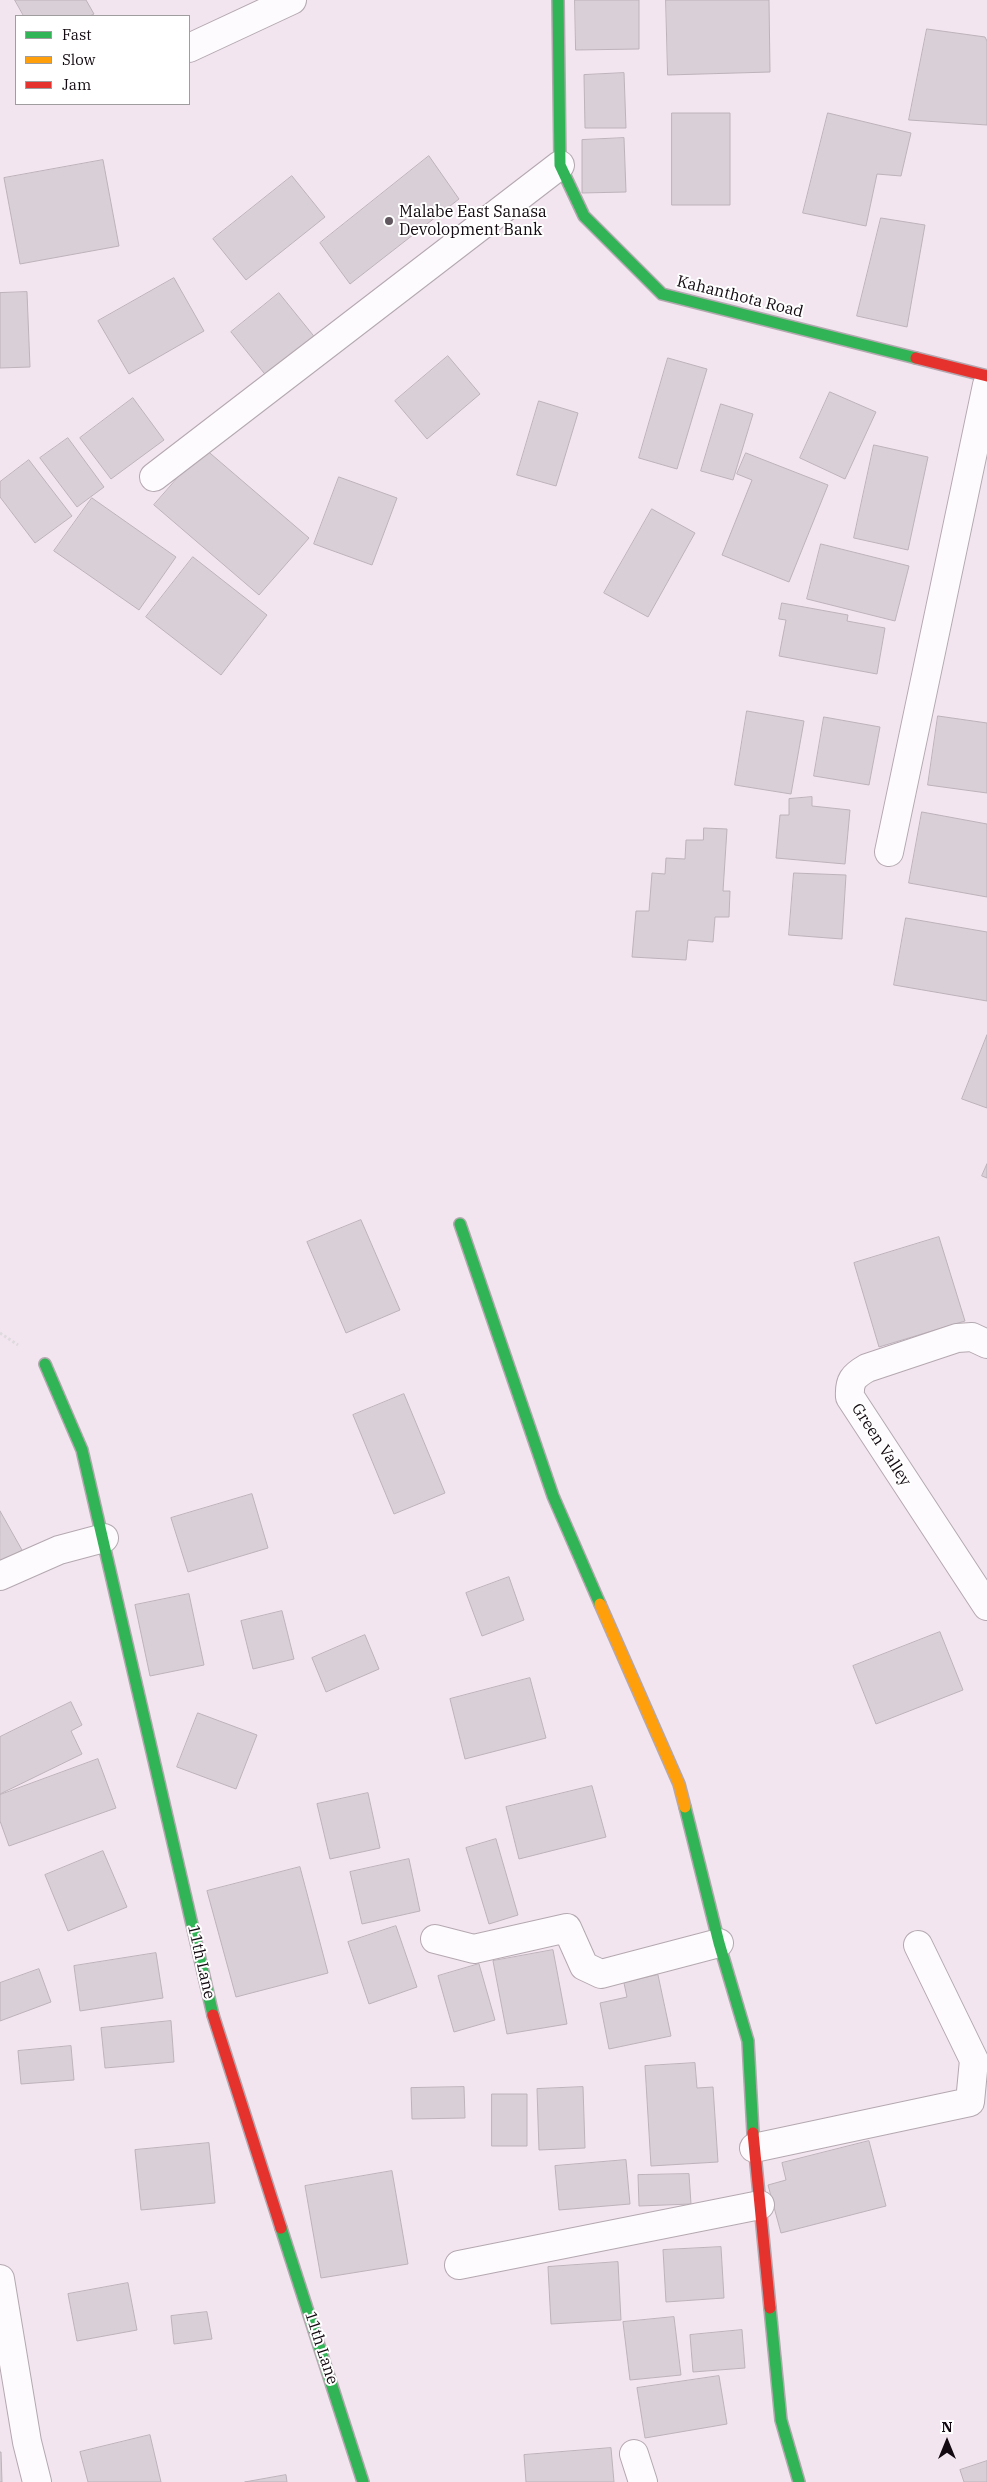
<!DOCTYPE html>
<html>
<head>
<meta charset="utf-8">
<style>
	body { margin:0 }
	#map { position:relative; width:987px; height:2482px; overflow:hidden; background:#f3e5ef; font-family:"IBM Plex Serif",serif }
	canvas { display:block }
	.legend { position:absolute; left:15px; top:15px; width:175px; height:90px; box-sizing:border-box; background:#fff; border:1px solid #a09d9f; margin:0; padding:6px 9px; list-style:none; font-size:15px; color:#120a10 }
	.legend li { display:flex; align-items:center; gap:10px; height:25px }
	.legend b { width:25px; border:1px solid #a09d9f }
	.north { position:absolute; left:922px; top:2417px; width:50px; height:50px; -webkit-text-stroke:4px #fff; paint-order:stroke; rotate:0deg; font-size:14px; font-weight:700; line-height:20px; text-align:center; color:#120a10 }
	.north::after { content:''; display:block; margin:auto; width:18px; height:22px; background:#120a10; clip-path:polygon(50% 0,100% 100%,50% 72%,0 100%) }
</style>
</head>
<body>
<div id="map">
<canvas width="987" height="2482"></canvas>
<ul class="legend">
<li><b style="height:6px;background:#30b455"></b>Fast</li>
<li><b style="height:6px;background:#ff9f0a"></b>Slow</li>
<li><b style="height:6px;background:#e5322d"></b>Jam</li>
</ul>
<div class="north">N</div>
</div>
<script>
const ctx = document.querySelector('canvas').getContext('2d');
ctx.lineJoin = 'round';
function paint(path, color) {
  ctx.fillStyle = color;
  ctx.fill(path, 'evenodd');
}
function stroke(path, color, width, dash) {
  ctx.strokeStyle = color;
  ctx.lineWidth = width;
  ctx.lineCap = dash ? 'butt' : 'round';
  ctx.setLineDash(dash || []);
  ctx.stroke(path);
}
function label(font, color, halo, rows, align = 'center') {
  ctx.font = font + ' "IBM Plex Serif",serif';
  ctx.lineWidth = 4;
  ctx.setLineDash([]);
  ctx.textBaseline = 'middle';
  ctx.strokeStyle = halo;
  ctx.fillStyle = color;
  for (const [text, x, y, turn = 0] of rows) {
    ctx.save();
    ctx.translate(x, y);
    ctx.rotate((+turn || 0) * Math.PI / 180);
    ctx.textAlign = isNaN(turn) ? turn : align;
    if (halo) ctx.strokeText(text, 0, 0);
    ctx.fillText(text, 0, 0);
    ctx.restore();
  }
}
const building = new Path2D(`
	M15,0H86L94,14L90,16H24Z
	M575,0H639V49L576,50Z
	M666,0H769L770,72L668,75Z
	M927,29L985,37L987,41V125L909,120Z
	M624,73L626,128H585L584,75Z
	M672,113H730V205H672Z
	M828,113L911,133L901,176L877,174L866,226L803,213Z
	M624,138L626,192L582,193V140Z
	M429,156L459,199L350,284L320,243Z
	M103,160L119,246L20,264L4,178Z
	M292,176L325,217L246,280L213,239Z
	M881,218L925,225L907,327L857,316Z
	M174,278L204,331L129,374L98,321Z
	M27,292L30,367L0,368V293Z
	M279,293L317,340L268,378L231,332Z
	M448,356L480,394L427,439L395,401Z
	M668,358L707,369L677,469L639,458Z
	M830,392L876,412L845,479L800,458Z
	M133,398L164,440L111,479L80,438Z
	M539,401L578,413L556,486L517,475Z
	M721,404L753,414L733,480L701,471Z
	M68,438L104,487L77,507L40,458Z
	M874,445L928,457L908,550L854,538Z
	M204,448L309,538L259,595L154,505Z
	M746,453L828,485L789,582L722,555L752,480L737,474Z
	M29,460L72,516L35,543L0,497V482Z
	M339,477L397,498L372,565L314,544Z
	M92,498L176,557L139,610L54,551Z
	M652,509L695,533L648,617L604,593Z
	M821,544L909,566L895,621L807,599Z
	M193,557L267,615L221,675L146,617Z
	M782,603L848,615L847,621L885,628L877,674L779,656L786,620L779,619Z
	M747,711L804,721L791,794L735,785Z
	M938,716L987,723V793L928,785Z
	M824,717L880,727L869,785L814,776Z
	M812,797V806L850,810L845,864L776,858L780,815H789V799Z
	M922,812L987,824V897L909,883Z
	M704,828L727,829L723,891H730L729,917H715L713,942L688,940L686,960L632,957L636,911H649L652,873L665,874L666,858L685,859L686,840H703Z
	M794,873L846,875L842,939L789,935Z
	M906,918L987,932V1001L894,985Z
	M987,1035V1108L962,1099Z
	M987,1164V1178L982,1176Z
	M361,1220L400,1310L346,1333L307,1242Z
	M939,1237L965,1321L879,1347L854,1263Z
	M404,1394L445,1493L394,1514L353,1415Z
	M252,1494L268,1548L188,1572L171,1518Z
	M0,1511L22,1550L0,1563Z
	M509,1577L524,1620L482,1636L466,1593Z
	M189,1594L204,1665L150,1676L135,1605Z
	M282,1611L294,1659L253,1669L241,1621Z
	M940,1632L963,1690L876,1724L853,1666Z
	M365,1635L379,1669L326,1692L312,1658Z
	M530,1678L546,1738L465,1759L450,1699Z
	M71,1702L82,1725L71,1731L82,1754L0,1794V1737Z
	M198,1713L257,1735L236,1789L177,1767Z
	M98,1759L116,1808L9,1846L0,1821V1795Z
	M592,1786L606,1837L519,1859L506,1807Z
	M368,1793L380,1848L330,1859L317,1804Z
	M496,1839L518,1915L489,1924L466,1848Z
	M103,1851L127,1907L68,1931L45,1875Z
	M409,1859L420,1911L362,1924L350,1872Z
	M300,1867L328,1973L236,1997L207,1891Z
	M396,1926L417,1987L369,2004L348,1942Z
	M553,1950L567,2024L507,2034L493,1961Z
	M156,1953L163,1998L80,2011L74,1966Z
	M479,1964L495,2020L454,2032L438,1976Z
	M39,1969L51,2002L0,2021V1983Z
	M658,1975L671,2036L609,2049L600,2003L627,1997L624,1983Z
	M171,2021L174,2062L105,2068L101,2028Z
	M71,2046L74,2080L21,2084L18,2051Z
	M695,2063L697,2088L713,2087L718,2162L651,2166L645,2066Z
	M464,2087L465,2118L412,2119L411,2088Z
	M583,2087L585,2148L539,2150L537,2089Z
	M492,2094H527V2146H492Z
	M869,2141L886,2206L781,2233L768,2185L786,2180L782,2163Z
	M209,2143L215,2203L141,2210L135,2150Z
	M626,2160L630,2204L559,2210L555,2166Z
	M392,2171L408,2264L321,2278L305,2186Z
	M689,2174L691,2204L639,2206L638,2175Z
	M721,2247L724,2298L666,2302L663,2250Z
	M618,2262L621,2320L551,2324L548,2267Z
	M128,2283L137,2330L77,2341L68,2294Z
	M207,2312L212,2339L174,2344L171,2316Z
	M674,2317L681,2375L630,2380L623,2322Z
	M742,2330L745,2368L693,2372L690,2335Z
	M719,2376L727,2424L645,2438L637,2388Z
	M150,2435L161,2482H88L80,2452Z
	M611,2448L614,2482H526L524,2455Z
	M0,2452H1L2,2482H0Z
	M987,2461V2482H964L960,2470Z
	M286,2475L287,2482H245Z`);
const path = new Path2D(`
	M0,1333L18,1345`);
const street = new Path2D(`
	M189,48L292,0
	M154,477L560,165
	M889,852L987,385
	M987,1344L972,1337L957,1338L867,1368C853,1376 849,1381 850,1397L987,1606
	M0,1576L59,1550L104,1538
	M435,1939L474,1949L567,1928L584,1966L601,1974L719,1943
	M754,2148L970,2102L974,2060L918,1945
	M459,2265L760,2205
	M0,2279L27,2442L37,2482
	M634,2454L643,2482`);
const fast = new Path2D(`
	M558,0L560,165L584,216L662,294L916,358
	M460,1224L553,1496L600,1604
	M45,1364L82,1450L213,2015
	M685,1807L719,1943L748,2041L753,2133
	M281,2228L363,2482
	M770,2308L781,2420L799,2482`);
const slow = new Path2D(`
	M600,1604L679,1784L685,1807`);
const jam = new Path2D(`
	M916,358L987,376
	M213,2015L281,2228
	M753,2133L770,2308`);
const markers = [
	[389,221,5,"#61575e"]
];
const poiNames = [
	["Malabe East Sanasa",399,212],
	["Devolopment Bank",399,230]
];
const streetNames = [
	["Kahanthota Road",740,297,14],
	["Green Valley",881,1445,57],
	["11th Lane",201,1962,77],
	["11th Lane",321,2348,72]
];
paint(building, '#d9cfd6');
stroke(building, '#bdb2ba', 1);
stroke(street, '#b4a8b0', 30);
stroke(fast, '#b4a8b0', 14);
stroke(slow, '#b4a8b0', 14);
stroke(jam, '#b4a8b0', 14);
stroke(path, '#dedadd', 3, [2.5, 2.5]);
stroke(street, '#fdfbfd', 28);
stroke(fast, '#30b455', 11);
stroke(slow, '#ff9f0a', 11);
stroke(jam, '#e5322d', 11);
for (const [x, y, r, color] of markers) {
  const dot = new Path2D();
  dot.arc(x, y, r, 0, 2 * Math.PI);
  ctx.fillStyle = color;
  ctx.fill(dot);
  stroke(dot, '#fff', 2);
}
label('16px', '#120a10', '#fff', poiNames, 'left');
label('16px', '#120a10', '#fff', streetNames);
</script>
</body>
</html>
